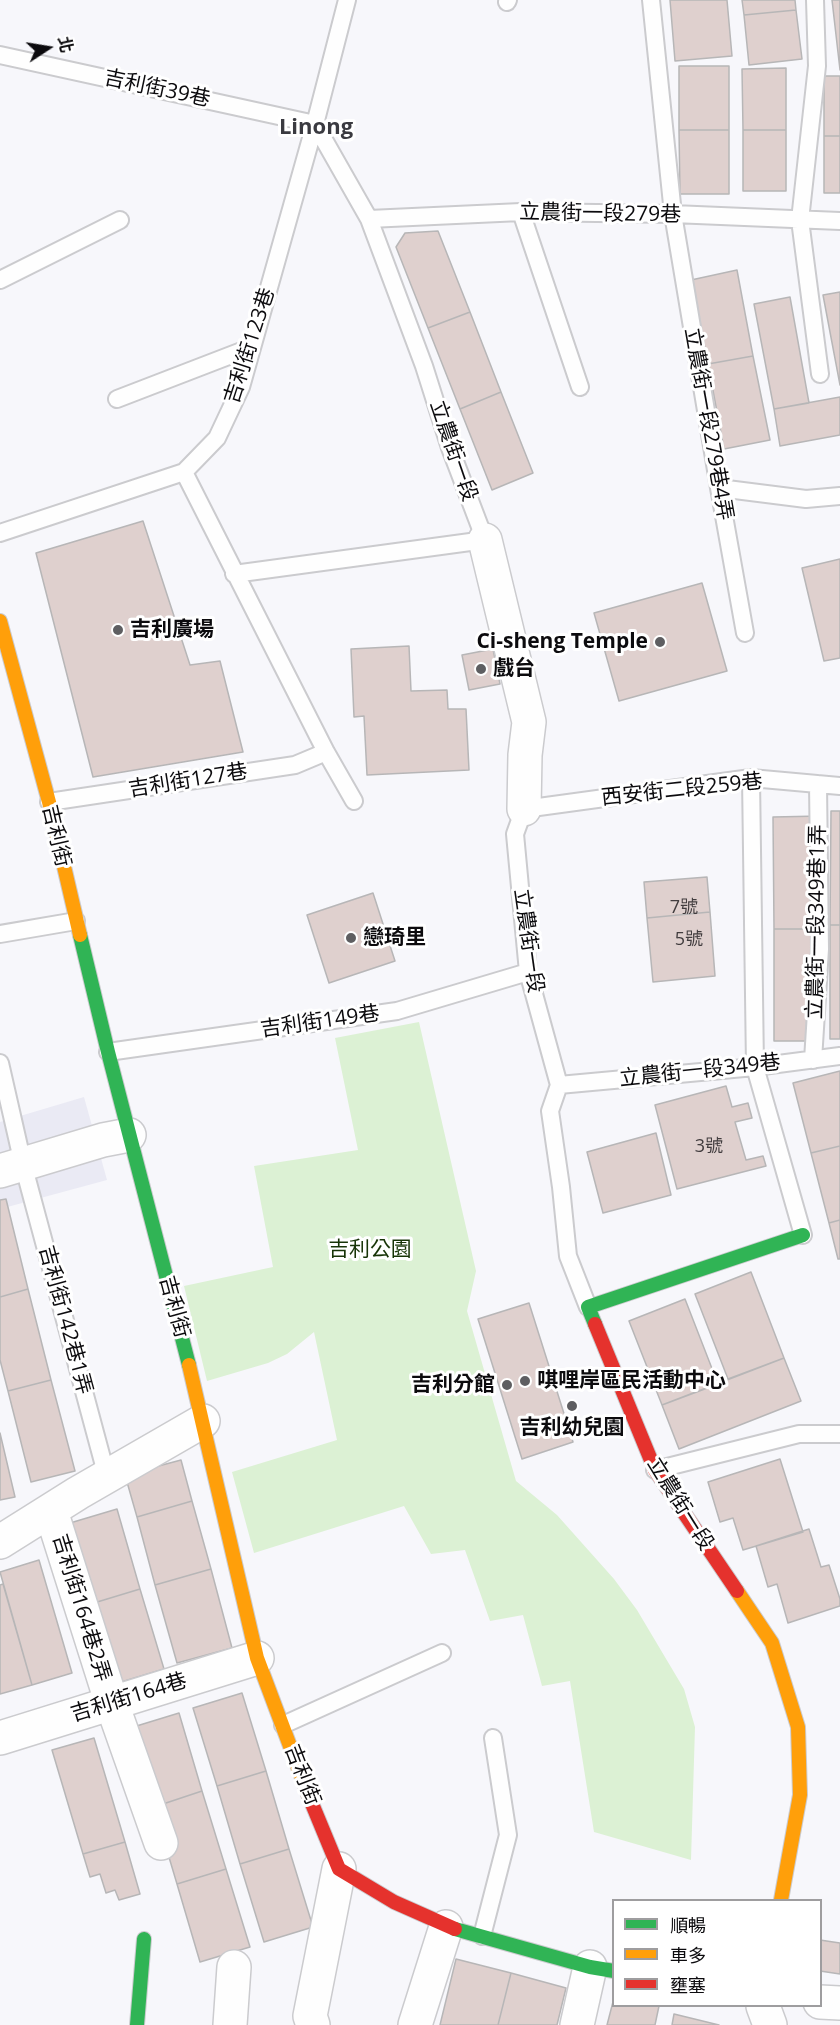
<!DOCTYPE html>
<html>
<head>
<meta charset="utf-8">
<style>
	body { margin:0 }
	#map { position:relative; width:840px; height:2025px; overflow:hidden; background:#f7f7fb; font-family:"Open Sans","Noto Sans TC",sans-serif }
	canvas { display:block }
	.legend { position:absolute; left:612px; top:1899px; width:210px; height:108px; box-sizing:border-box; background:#fff; border:2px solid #9e9d9f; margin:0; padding:8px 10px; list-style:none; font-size:18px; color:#0c0b0e }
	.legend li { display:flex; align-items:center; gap:12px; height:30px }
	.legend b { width:30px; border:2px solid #9e9d9f }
	.north { position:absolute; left:18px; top:18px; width:60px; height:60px; -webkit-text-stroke:4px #fff; paint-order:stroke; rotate:78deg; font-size:16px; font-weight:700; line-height:24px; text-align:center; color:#0c0b0e }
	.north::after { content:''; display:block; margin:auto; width:21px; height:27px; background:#0c0b0e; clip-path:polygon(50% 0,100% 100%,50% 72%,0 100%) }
</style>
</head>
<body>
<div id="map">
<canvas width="840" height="2025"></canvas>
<ul class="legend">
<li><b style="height:8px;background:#30b455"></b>順暢</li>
<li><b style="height:8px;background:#ff9f0a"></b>車多</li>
<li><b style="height:8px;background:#e5322d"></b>壅塞</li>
</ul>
<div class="north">北</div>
</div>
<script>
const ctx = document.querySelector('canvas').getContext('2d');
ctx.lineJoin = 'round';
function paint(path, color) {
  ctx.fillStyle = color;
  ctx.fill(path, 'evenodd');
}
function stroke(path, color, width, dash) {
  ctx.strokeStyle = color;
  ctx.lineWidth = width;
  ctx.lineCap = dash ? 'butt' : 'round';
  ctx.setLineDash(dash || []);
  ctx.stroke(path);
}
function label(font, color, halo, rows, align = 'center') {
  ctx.font = font + ' "Open Sans","Noto Sans TC",sans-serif';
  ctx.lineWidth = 6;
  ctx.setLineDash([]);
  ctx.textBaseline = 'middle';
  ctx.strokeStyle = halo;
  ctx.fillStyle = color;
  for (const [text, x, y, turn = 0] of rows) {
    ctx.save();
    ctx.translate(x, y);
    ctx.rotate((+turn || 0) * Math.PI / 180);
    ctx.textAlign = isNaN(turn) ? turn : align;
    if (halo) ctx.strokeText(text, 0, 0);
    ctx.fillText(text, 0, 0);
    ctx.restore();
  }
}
const built = new Path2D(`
	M84,1097L107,1180L0,1209V1122Z`);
const green = new Path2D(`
	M419,1022L476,1271L467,1311L516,1481L557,1515L614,1579L637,1610L684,1689L695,1727L691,1860L594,1832L570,1681L542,1686L523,1615L490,1621L465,1550L431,1554L404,1506L254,1553L232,1472L337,1440L314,1332L287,1354L268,1363L207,1381L184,1286L273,1267L254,1166L358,1150L335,1038Z`);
const building = new Path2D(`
	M670,0H727L732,56L675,61Z
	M742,0H795L796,10L744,15Z
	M832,0H840V70Z
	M796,10L802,59L749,65L744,15Z
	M679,66H729V130H679Z
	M786,68V130H743L742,69Z
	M824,76H840V136H824Z
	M679,130H729V194H680Z
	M743,130H786V191H743Z
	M824,136H840V193H824Z
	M438,231L470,312L428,328L396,247L405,233Z
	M737,270L753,356L708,364L691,280Z
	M840,292V385L823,295Z
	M790,297L809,403L774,409L754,304Z
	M470,312L501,392L460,409L428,328Z
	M753,356L770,440L724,449L708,364Z
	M501,392L533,473L492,490L460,409Z
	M840,397V435L780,446L774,409Z
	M143,521L190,665L220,661L243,752L93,777L36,553Z
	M840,559V658L824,661L802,568Z
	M702,583L727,671L619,701L594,613Z
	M409,646L411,691L447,690L448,709H466L469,770L367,775L364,716L354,717L351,649Z
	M493,649L500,684L469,690L462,655Z
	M831,811H840V925H830Z
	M821,816V929H774L773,817Z
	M707,877L710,912L647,918L644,882Z
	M373,893L395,961L329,983L307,915Z
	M710,912L715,976L653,982L647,918Z
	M830,925H840V1039H830Z
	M774,929H821V1041H774Z
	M840,1071V1146L811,1153L793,1083Z
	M726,1086L732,1107L748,1103L752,1118L735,1122L746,1160L763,1156L766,1166L677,1189L655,1105Z
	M656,1133L671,1195L603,1213L587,1152Z
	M840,1146V1220L829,1223L811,1153Z
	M6,1199L28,1289L0,1297V1200Z
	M840,1220V1259H838L829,1223Z
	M751,1272L784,1358L728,1379L695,1294Z
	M28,1289L51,1380L8,1391L0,1360V1297Z
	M685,1299L718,1384L662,1405L629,1321Z
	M529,1303L573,1442L522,1459L478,1319Z
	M784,1358L801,1401L679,1449L662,1405Z
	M51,1380L75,1471L31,1482L8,1391Z
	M0,1433L15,1497L0,1500Z
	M780,1459L803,1532L743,1550L733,1518L720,1522L708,1482Z
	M181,1460L192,1501L137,1517L125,1475Z
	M192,1501L211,1569L155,1585L137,1517Z
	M117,1509L140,1589L84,1606L60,1526Z
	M809,1529L821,1567L829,1565L840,1599V1606L788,1623L777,1584L768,1587L756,1546Z
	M39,1560L72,1673L32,1685L0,1572Z
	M211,1569L232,1648L177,1663L155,1585Z
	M3,1584L32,1685L0,1694V1585Z
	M140,1589L164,1669L108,1686L84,1606Z
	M242,1693L266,1771L217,1786L193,1708Z
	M179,1713L202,1791L154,1807L130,1728Z
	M94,1738L125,1842L83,1854L52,1750Z
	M266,1771L289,1849L240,1864L217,1786Z
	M202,1791L226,1869L177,1884L154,1807Z
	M125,1842L140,1894L119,1900L115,1890L106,1893L100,1874L90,1877L83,1854Z
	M289,1849L313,1927L264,1942L240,1864Z
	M226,1869L250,1947L200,1962L177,1884Z
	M820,1940L840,1943V1974L820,1971Z
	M456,1959L511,1973L498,2025H440Z
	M511,1973L566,1988L557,2025H498Z
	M614,1998V2006H659L655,2025H607Z
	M674,2014L719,2025H672Z`);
const lane = new Path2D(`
	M651,0L673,214L719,488L745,633
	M815,0L817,66L800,220L820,374
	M507,2L508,0
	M0,55L315,124
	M521,212L580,387
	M369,219L521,212L673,214L840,221
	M0,280L120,220
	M117,399L252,347
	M184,472L326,752L354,801
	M719,488L806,499L840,496
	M0,533L184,472L217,438L241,387L315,124L347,0
	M234,574L485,540L450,448L424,366L369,219L315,124
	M751,778L755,1067L803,1235
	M49,802L295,765L326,752
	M0,934L76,921
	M108,1052L397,1011L528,972
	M813,1060L820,949L818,784
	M0,1063L23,1164L107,1477
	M559,1085L755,1067L840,1056
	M588,1307L568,1256L561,1187L550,1111L559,1085L528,972L515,834L524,809L751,778L840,786
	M655,1470L799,1434H840
	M283,1725L442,1653
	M482,1936L508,1835L493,1738`);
const street = new Path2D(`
	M485,540L529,722L525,755L524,809
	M0,1171L103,1140L129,1135
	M51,1511L112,1704L161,1843
	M0,1542L78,1493L203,1421
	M0,1738L257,1658
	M820,2002L840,2003
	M763,2006L770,2025
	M230,2025L234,1967
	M313,2025L310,2016L339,1869
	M415,2025L446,1927
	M577,2025L590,1967`);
const fast = new Path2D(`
	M80,935L108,1052L189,1365
	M595,1324L588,1307L803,1235
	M455,1929L590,1967L614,1971
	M137,2025L144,1939`);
const slow = new Path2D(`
	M0,621L49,802L80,935
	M189,1365L257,1658L308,1794
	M737,1591L772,1643L798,1727L800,1795L781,1900`);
const jam = new Path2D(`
	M595,1324L655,1470L737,1591
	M308,1794L339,1869L394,1902L455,1929`);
const markers = [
	[118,630,6,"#5e5e61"],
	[660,642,6,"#5e5e61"],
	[481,669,6,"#5e5e61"],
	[351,938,6,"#5e5e61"],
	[525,1381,6,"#5e5e61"],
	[507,1385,6,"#5e5e61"],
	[572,1406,6,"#5e5e61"]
];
const numberNames = [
	["7號",684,908],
	["5號",689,940],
	["3號",709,1147]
];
const streetNames = [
	["吉利街39巷",157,89,12],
	["立農街一段279巷",600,214,1],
	["吉利街123巷",250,346,-72],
	["立農街一段279巷4弄",708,424,80],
	["立農街一段",453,451,71],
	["吉利街127巷",188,781,-9],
	["西安街二段259巷",682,790,-6],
	["吉利街",56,836,77],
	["立農街一段349巷1弄",817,922,-89],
	["立農街一段",528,941,82],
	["吉利街149巷",320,1022,-8],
	["立農街一段349巷",700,1071,-6],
	["吉利街",174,1307,75],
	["吉利街142巷1弄",65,1320,75],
	["立農街一段",680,1504,58],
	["吉利街164巷2弄",81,1608,73],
	["吉利街164巷",129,1698,-17],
	["吉利街",302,1775,69]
];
const poiNames = [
	["吉利廣場",130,630],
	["Ci-sheng Temple",648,642,"right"],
	["戲台",493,669],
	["戀琦里",363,938],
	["唭哩岸區民活動中心",537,1381],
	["吉利分館",495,1385,"right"],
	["吉利幼兒園",572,1428,"center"]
];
const parkNames = [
	["吉利公園",370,1250]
];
const neighbourhoodNames = [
	["Linong",316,128]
];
paint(built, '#eaeaf4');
paint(green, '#dcf1d4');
paint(building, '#dfd0ce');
stroke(building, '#b7b6b7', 1.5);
stroke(lane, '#cbcbce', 20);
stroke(street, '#cbcbce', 36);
stroke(fast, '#cbcbce', 16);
stroke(slow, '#cbcbce', 16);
stroke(jam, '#cbcbce', 16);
stroke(lane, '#fefefe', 16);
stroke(street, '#fefefe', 33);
stroke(fast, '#30b455', 14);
stroke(slow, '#ff9f0a', 14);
stroke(jam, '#e5322d', 14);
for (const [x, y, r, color] of markers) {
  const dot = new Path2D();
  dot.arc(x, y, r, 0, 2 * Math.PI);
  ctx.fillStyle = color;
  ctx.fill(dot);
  stroke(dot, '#fff', 2);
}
label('18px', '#413c3e', null, numberNames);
label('21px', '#0c0b0e', '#fff', streetNames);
label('bold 21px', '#0c0b0e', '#fff', poiNames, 'left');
label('21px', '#173407', '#fff', parkNames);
label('bold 22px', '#3a3a40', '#fff', neighbourhoodNames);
</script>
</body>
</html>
